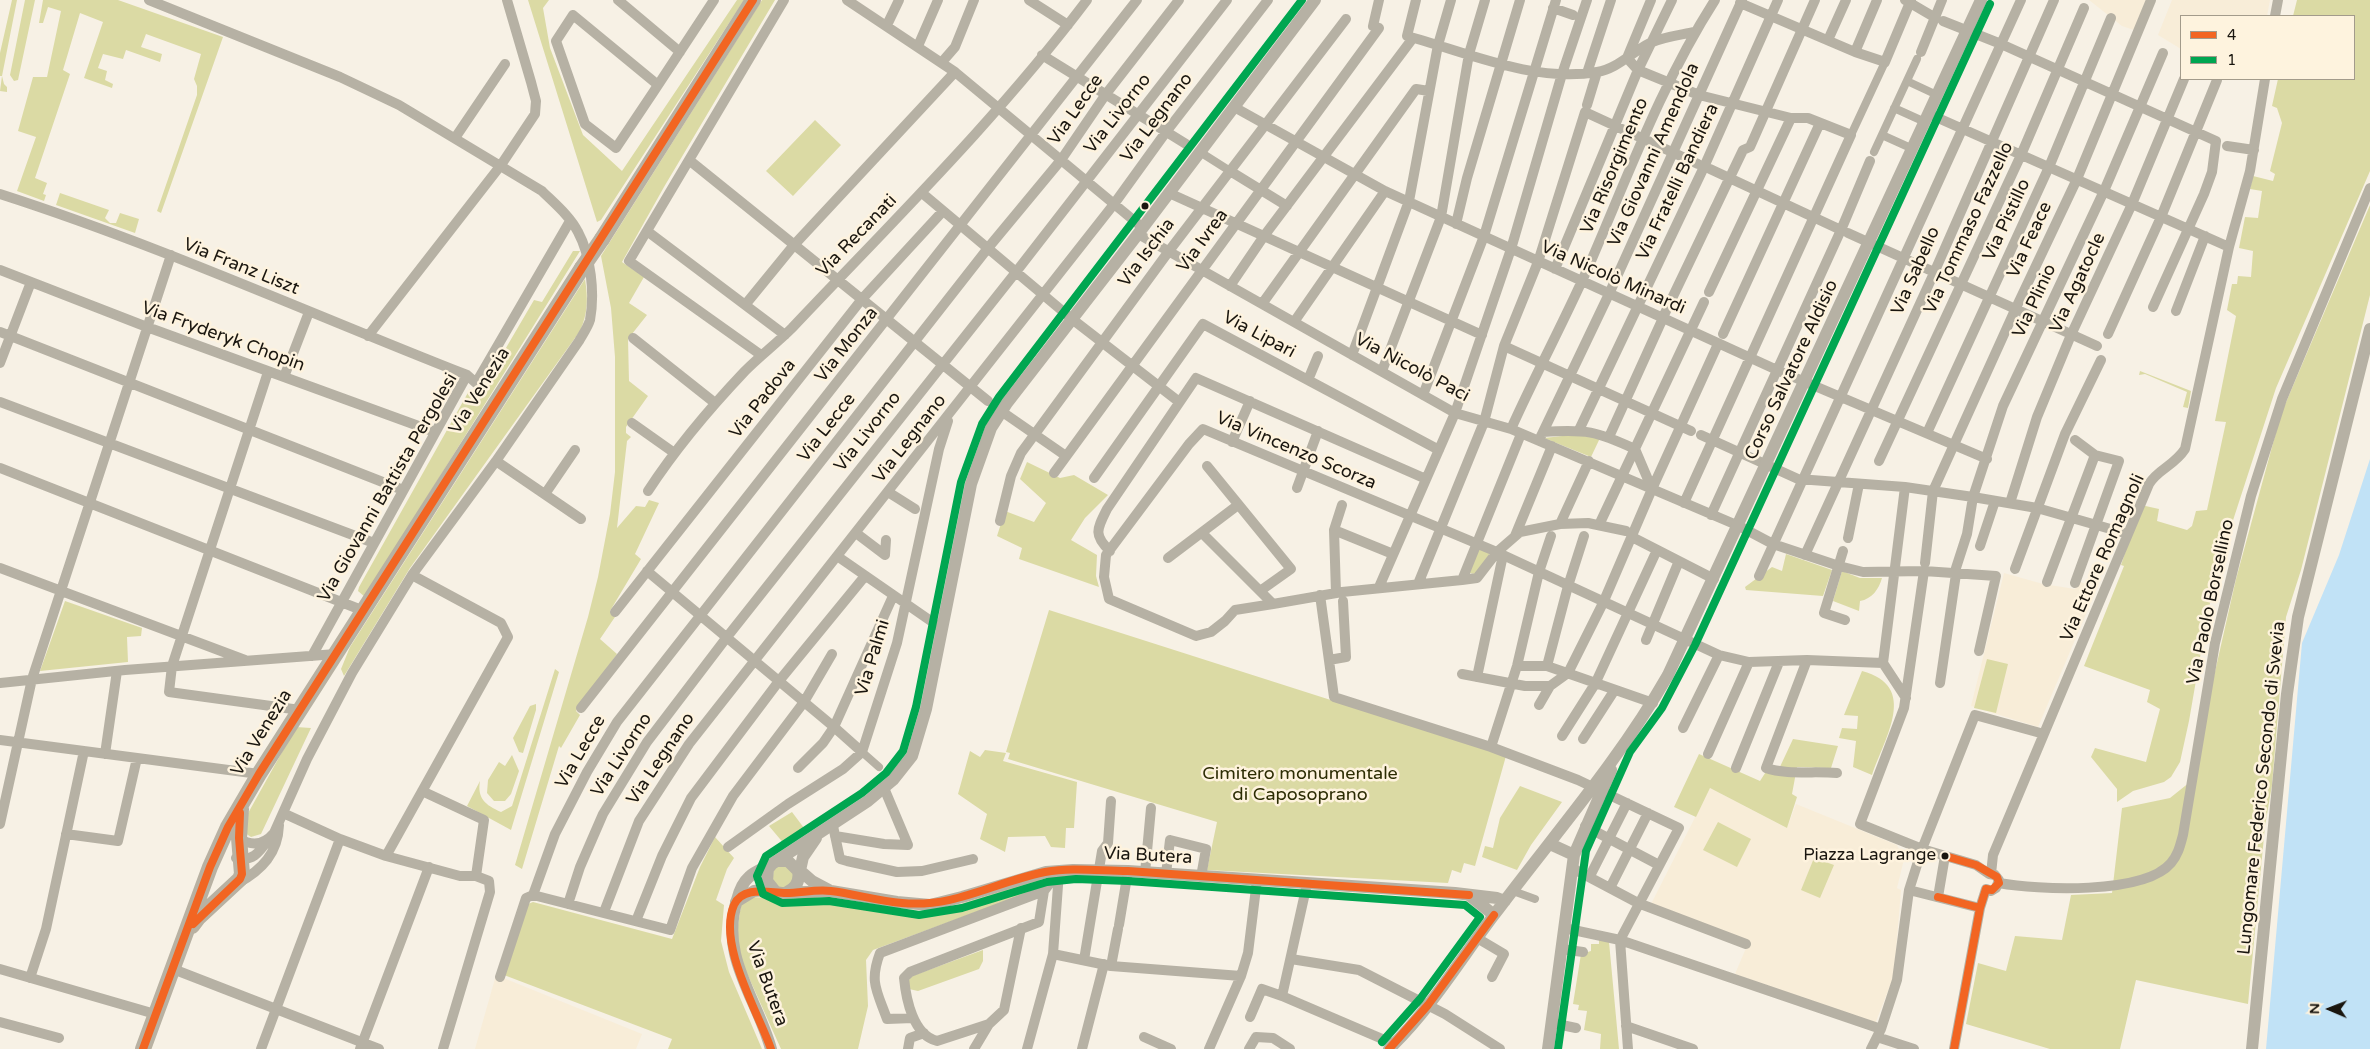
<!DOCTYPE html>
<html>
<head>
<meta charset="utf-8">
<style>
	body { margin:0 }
	#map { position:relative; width:2370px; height:1049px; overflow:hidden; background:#f7f1e5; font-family:"Varela Round",sans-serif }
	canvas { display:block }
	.legend { position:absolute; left:2180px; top:15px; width:175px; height:65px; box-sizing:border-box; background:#fef3de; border:1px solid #a39b8b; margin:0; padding:6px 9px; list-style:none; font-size:15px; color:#1a160f }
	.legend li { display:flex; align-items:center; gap:10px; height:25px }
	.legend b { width:25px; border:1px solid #a39b8b }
	.north { position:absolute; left:2305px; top:984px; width:50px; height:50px; -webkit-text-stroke:4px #fef3de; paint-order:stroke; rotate:271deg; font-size:14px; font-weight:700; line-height:20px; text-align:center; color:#1a160f }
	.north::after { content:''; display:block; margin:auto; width:18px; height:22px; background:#1a160f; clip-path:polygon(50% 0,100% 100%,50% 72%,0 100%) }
</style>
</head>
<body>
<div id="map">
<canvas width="2370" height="1049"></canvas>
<ul class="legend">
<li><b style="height:6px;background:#f26522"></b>4</li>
<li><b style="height:6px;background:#00a651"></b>1</li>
</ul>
<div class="north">N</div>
</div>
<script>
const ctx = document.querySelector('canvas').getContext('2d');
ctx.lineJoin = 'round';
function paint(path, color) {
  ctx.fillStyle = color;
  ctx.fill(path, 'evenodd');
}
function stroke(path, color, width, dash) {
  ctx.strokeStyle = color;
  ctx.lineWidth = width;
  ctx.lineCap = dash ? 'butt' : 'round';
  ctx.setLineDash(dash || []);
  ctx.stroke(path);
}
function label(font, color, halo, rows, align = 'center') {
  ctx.font = font + ' "Varela Round",sans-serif';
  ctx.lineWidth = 5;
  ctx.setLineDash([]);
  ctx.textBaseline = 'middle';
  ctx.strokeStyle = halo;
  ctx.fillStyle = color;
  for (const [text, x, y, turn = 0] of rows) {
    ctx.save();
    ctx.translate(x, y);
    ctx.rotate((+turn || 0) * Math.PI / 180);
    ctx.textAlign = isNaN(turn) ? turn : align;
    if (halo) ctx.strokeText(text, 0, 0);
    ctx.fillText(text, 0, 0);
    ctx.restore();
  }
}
const built = new Path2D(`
	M2089,0H2146L2134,30L2122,26Z
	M2172,0H2270L2267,16H2181V49L2158,35Z
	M2004,573L2043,584L2075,589L2078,581L2097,588L2038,727L1971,706Z
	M1710,788L1787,828L1796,804L1897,845L1904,859L1897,888L1901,890L1894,976L1875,1024L1735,974L1749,941L1650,906Z
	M496,975L642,1034L636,1049H475Z`);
const green = new Path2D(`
	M12,0H17L2,76L4,84L7,87V92L0,91L2,76H0V53Z
	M25,0H35L18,80L14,81L10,75Z
	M43,0H118L223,37L161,213L157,211L197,95V86L194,79L201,54L146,34L141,47L162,54L160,62L126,50L123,59L103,54L98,68L107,71L105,80L113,84L112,88L84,78L103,22L80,13L63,70L70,74L35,178L47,183L43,194L46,195L44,201L17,191L36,137L18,131L33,77H47L61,11L48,7L43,23H39Z
	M528,0H549L543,8L550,48L583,135L622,171L737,0H744L601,220L597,222Z
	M762,0H775L664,187L622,262L644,277L629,303L647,315L628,339L629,381L648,396L626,427V433L631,437L627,441L617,528L636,506L645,507L649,500L659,503L635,554L641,559L610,611L615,617L600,639L617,654L576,711L580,715L561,748L559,746L522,869L515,865L588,617L598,577L610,514L615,472V357L611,308L601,256Z
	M2297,0H2370V171L2276,388L2225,545L2208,611L2189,721L2180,762L2171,777L2164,782L2133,791L2117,802V789L2091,757L2095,748L2146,762L2160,709L2147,702L2150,690L2084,666L2124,566L2121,565L2141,505L2159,509L2157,521L2187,530L2192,526L2196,511L2207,510L2226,422L2215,421L2236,316L2227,310L2232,284H2237L2238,276L2251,277L2253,251L2239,248L2245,217L2258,218L2262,191L2250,189L2253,176L2273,181L2275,174L2270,171L2282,123L2277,108L2272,106L2278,79H2354V16H2293Z
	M815,120L841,145L793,196L766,171Z
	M60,193L109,210L105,218L110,223H116L120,213L139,219L135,233L56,205Z
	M2370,205V295L2301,570L2286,617L2272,785L2265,826L2248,1004L2136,980L2120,1049H2050L1966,1024L1978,963L2006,971L2015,936L2062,940L2071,895L2112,893L2122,808L2170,798L2190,782L2236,579L2281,414Z
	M573,251H580L365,597L358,591L359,587L470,389L479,394L534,300L542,302Z
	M585,279C588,299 588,313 580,331L410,568L344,676L341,669L350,647Z
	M2140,371L2191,391L2188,408L2183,407L2187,392L2145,374L2139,375Z
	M1580,434L1600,438L1591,457L1544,438Z
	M1027,462L1060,478L1074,475L1108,495L1085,518L1071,540L1097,555L1096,576L1099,587L1019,559L1022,548L997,536L1005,511L1034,522L1046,503L1020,479Z
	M1478,548L1490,554L1475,574L1469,573Z
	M1786,554L1832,570L1823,596L1746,590L1745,587L1772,567L1782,571Z
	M1842,571L1860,578H1882C1879,589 1872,599 1860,601L1859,611L1833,601Z
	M65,601L142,628L141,636L127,637L128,662L40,671Z
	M1049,610L1506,756L1475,866L1464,863L1461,873L1452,870L1448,883L1207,870L1217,822L1008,759L1010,753L1006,752Z
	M1987,659L2008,664L1996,713L1974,708Z
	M555,669L559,672L511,830L467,806L480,781C477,798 485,805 501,812L512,806Z
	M1862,671C1919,686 1885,737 1872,775L1853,767L1856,741L1839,738L1842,728L1857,729L1858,716L1844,715Z
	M536,704V710L523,753L519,752L513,738L530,706Z
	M296,727L311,728L261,834L251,837L245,833L242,824Z
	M1793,739L1838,746L1831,768L1797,767L1792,794L1797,797L1787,828L1710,788L1696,817L1674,807L1699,754L1760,781L1769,767L1778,771Z
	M985,750L1006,753L1003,761L1077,782L1074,828H1066L1065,848L1051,847L1045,836L1008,837L1005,852L980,839L987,814L958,794L970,751L980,757Z
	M512,755L519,771L511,794L505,801H494L487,793L488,780L499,762L505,766Z
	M1520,786L1562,802L1531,845L1517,870L1482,857L1485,846L1493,848L1500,818Z
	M792,812L807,832L785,845L769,826Z
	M1718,822L1751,839L1737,867L1703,850Z
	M715,837L734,858L727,869L716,900L724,905L721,941L729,972L762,1049H668L672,1039L504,975L528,904L533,902L672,939L700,867Z
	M1814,858L1834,865L1820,898L1801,890Z
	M789,865L796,878L786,889L772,885L774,867Z
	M1038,879L1042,883L1041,888L873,950L866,960L868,1006L858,1049H781L741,960L736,938L741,905L750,897L794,899L809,896L874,908L936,912Z
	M1599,940L1609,942L1619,1049H1600L1601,1034L1584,1030L1587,1011L1578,1010L1579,1005L1573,1004L1581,954L1591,951V944H1599Z
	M983,950V961L979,969L918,991L909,989L908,981L912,976Z`);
const water = new Path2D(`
	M2370,459V1049H2266L2302,643L2339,555Z`);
const pedestrian = new Path2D(`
	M1907,81L1937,95
	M1894,108L1925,122
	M1851,135L1885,62
	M1882,135L1913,149
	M1200,152L1230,171
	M1874,152L1917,59
	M862,752L879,767
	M1513,891L1535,899`);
const minor = new Path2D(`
	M149,0L340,77L399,105L542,191C554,203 570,216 578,232C591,256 595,293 590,320C588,327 583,334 579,341L496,461L412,575L352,673L307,759L274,833C264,845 252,847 239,838
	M618,0L680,52
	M847,0L955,72L1143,228
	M1029,0L1068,25
	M1416,0L1407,36C1466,52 1534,83 1597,72C1617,69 1632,52 1650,43C1663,37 1680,35 1694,32
	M1651,0L1627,58L1638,70L1699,95L1791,118H1808L1851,135L1684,503
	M1905,0L1934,17
	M1740,3L1855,52L1885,62L1911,0
	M1553,8L1573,15
	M2275,16L2278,0
	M1943,21L2001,44L2216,141L2212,172L2204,194L2153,307
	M887,25L899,0
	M1828,40L1846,0
	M918,46L938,0
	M1855,52L1877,0
	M1921,52L1942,0
	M1042,55L1186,144
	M942,62L955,47L974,0
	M1587,73L1611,0
	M658,85L573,15L556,41L585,124L616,148C649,99 682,49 714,0
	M1587,105L1597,72
	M1234,107L1385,191L1777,370L1987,459
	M1929,114L2229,247
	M455,138L505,64
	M2227,146L2254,150
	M689,160L988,401
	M1710,169L1841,230
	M1230,171L1287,206
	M922,193L1072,319L1178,401
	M1169,193L1482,335
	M0,194C159,245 311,314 467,375
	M1456,224L1467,178L1520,0
	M647,231L785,335
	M1848,233L2097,346
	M1138,234L1455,413L1511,429L1739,526L1773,544L1839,566L1863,572L1924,571L1996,576L1979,651
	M1555,269L1638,70L1672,0
	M0,270L147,327L435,432
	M1230,286L1264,236L1413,38
	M1709,292L1791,118
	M1262,304L1416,89L1429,91
	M745,305L794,245L955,72
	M2176,311L2205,236
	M1665,313L1743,150L1750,147L1815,0
	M1294,322L1385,191
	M0,332L403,490
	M1723,334L1820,123
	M2108,334L2161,217L2217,80
	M368,336L501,165L535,114L536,101L531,82L507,0
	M633,338L715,403
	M1504,346L1691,431
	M761,355L629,261L784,0
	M1352,355L1409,201L1438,45L1451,0
	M0,363L31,282
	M1382,371L1441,217L1469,54L1485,0
	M268,372L172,666L169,692L300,710
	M284,377L309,312
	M1308,380L1318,356
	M1423,395L1484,236L1556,0
	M0,402L374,543
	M1001,411L1066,456
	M632,423L673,452
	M1511,429C1536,373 1566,318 1591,261C1629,173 1663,81 1715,0
	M1579,430L1704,167L1778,0
	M1543,432L1609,294L1742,0
	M1927,433L2049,167L2111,18
	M1521,434L1462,580L1477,578L1497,552L1520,532L1560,524L1588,523L1626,531
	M1701,435L1798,479L1905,487L1973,497L2037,508L2128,534
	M1541,436L1543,432C1586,429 1596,431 1635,449L1652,489
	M1609,437L1663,318
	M1232,442L1250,401
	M496,461L581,519
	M1879,461L2021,155L2084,8
	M1207,466L1291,569L1260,591
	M0,468L364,611
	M1054,473L1379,28L1373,26L1379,0
	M1094,478L1203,324L1439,450
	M1297,488L1318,431
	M648,491C676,448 709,409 745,371C760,356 777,343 792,328C893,221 998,118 1087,0
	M888,492L915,509
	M545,494L575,450
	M2010,503L2037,417L2071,335L2132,204L2184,79
	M1711,515L1841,230L1870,161
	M1000,521L1011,476L1021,453L1169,251L1346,19
	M1560,524L1589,461
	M1599,525L1704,302
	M1334,530L1393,554
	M856,533L885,555L886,540
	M1202,533L1273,604L1342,592L1462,580
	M1515,536L1552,446
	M1632,537L1714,579
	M1848,538L1859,484
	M1980,546L1995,501
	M1110,551C1093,535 1097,529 1107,509L1196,378L1426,479
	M1843,551L1824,613L1845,620
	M1805,555L1934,273L2054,0
	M837,556L941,628
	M1168,558L1238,505
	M1925,563L1933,491L2015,310L2077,179L2151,0
	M0,568L245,660
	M1956,568L1967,534L1973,497L2003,406L2104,191L2163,53
	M2015,569L2065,434L2101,360
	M647,571L834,727L862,752
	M1924,571L1904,708L1860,824L1922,849L1976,865L1989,874L1995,875L1999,880L1996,888L1991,891L1986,889
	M1759,576L2021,0
	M2047,582L2095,455L2075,440
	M2075,583L2119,461L2095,455
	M1418,584L1484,422L1504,346L1538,262L1585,112L1698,164
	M1379,587L1455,413L1511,249L1562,74L1587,0
	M1336,593L1334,530L1342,505
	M1320,595L1334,697L1491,747L1578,780L1679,828L1620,940L1628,1049
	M1273,604L1235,610L1225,621L1211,632L1196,636L1109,599L1104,577L1106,555L1189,444L1203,429L1497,552
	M615,612L862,299L943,211
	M1646,640L1679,561
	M312,656L467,375L476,383L570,221
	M1329,660L1346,657L1343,601
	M1807,660L1766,768C1786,775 1815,771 1837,773
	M1883,663L1905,487
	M1883,663L1906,698
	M1517,666H1547L1653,703
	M1547,666L1568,586L1584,536
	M1462,674L1525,686H1550
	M1477,677L1503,555L1719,655L1749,662L1807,660L1883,663
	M0,683L125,670L336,654
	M1940,683L1956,574
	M1539,705L1550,686L1568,673L1603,603L1652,489L1718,344
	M581,708L1137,0
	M1683,728L1719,655
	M1562,736L1595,684L1657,550
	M1583,739L1614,691
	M0,740L259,774
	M1491,747L1517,666L1539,572L1551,536
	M105,754L117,671
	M1708,754L1749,662
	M798,768L823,743L834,727L893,596
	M1736,768L1779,662
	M422,791L484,820L476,876
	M283,813L340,839L386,856L460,876H476L489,881L490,892L443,1049
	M0,824L32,679L171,255
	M833,826L840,859L847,861L897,872L922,871L973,859
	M1585,826L1659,865
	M66,834L118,841L137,758
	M835,836L884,844L908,845L884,788
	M728,847L788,804L843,769L862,752L897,643L939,449L948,421
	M386,856L508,637L501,623L412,575
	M236,858C252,862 259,853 268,840
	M1572,868L1638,903L1746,944
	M1145,873L1151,808
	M1166,874L1170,840L1206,849L1201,877
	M1991,874L1993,855L2149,484C2158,469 2174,466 2185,449L2229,247L2250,171L2265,79
	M1590,876L1627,803
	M238,883C262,870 278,853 279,825
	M1999,883C2037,890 2144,895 2171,863C2178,855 2180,846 2183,835L2215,643L2251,496L2282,399L2370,188
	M1307,884L1282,996L1394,1044
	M1610,888L1648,813
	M1909,890L1980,908
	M533,895L555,834L587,772L617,722L988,248L1061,160L1106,94L1179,0
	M1938,897L1945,856
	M568,904L580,867L603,814L647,742L727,637L1016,272L1227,0
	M604,912L639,821L689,744L1114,204L1166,132L1268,0
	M636,921L662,856L691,798L779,681L865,576
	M1119,925L1128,871
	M1564,928L1620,940L1881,1029
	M1477,938L1504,954L1492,977
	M1561,949L1583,952
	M1053,954L1111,966L1241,976
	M1291,959L1359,970L1445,1014L1500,1049
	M1084,960L1102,851L1108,843L1111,801
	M1111,966L1118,929
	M0,969L155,1014
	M173,969L379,1049
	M500,977L526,898L533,895L670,930L692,868L733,796L804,702L832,654
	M30,978L46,929L84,751
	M1250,1017L1262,989L1282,996
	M913,1018L887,1019C877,991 869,982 880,953L1044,891
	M0,1022L59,1038
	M1552,1023L1576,1028
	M989,1024L937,1041C913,1035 906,999 904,978L910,972L1039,922L1044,891L1059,871
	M1626,1026L1693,1049
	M1144,1037L1171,1049
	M1877,1037L1914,1049
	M261,1049L340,839
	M360,1049L429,867
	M908,1049L910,1038L924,1033
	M974,1049L989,1024L1004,1010L1021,928
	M1027,1049L1053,954L1059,872
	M1082,1049L1104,964
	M1209,1049L1241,976L1248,953L1257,880
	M1249,1049L1256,1037L1273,1038L1290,1049
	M1871,1049L1881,1029L1897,980L1909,890L1922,849L1975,715L2044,734
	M1954,1049L1980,908L1986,889`);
const tertiary = new Path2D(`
	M1550,844L1574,855
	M778,861H788L798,871C800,881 796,888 787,892
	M796,867L812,881L829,890
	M799,875L803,857L816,838
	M775,891L767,881L768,869L772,864L868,801L893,780L912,756L926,709L971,484L991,428L1007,403L1138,234L1315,0
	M1469,895L1494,915
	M736,902L754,891L764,890L781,893L831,891L897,902L930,905L962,897L1046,872L1073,870L1128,871L1455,893L1497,898L1505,901
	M771,1049C757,998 719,956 737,900C739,892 742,883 749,877C755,871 765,868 772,864
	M1389,1049C1430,1010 1460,960 1494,915C1553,836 1619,761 1668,675L1981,0
	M1548,1049L1574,855L1611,770
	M2252,1049L2287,694L2298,617L2370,329`);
const primary = new Path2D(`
	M602,239L753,0
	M192,926L198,918L240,879L242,874L239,838L241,809
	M143,1049L210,867L228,827L259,774L582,268`);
const primaryBridge = new Path2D(`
	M582,268L602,239`);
const bus1 = new Path2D(`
	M1945,856L1976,865L1997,877L1999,883L1992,890L1986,889
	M1938,897L1980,908
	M193,924L240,879L242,874L239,838L240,813
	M143,1049L210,867L228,827L259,774L753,0
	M771,1049C758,1012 717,944 734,905C743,885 769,893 786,893C801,893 816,889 831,891C855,894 878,901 902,903C956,908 994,882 1045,872C1072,867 1101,871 1128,871L1469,895
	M1389,1049L1428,1005L1494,915
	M1954,1049L1980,908L1986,889`);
const bus2 = new Path2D(`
	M1302,0L999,397L982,424L961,482L916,707L903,751L886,773L862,793L766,856L757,876L763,894L782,903L829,901L919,915L962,908L1047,882L1076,879L1128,881L1465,905L1480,917L1420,999L1382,1042
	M1558,1049L1586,851L1630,752L1662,708L1695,645L1990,4`);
const markers = [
	[1145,206,4.5,"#1a160f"],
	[1945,856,4.5,"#1a160f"]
];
const busNames = [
	["Piazza Lagrange",1936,856]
];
const streetNames = [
	["Via Lecce",1076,110,-55],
	["Via Livorno",1118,114,-52],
	["Via Legnano",1157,118,-53],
	["Via Giovanni Amendola",1654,155,-66],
	["Via Risorgimento",1615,166,-67],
	["Via Fratelli Bandiera",1678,182,-65],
	["Via Pistillo",2007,220,-65],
	["Via Tommaso Fazzello",1969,228,-65],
	["Via Recanati",857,236,-46],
	["Via Feace",2030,240,-65],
	["Via Ivrea",1203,241,-54],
	["Via Ischia",1147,253,-53],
	["Via Franz Liszt",241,267,22],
	["Via Sabello",1916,271,-66],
	["Via Nicolò Minardi",1613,278,24],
	["Via Agatocle",2078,283,-65],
	["Via Plinio",2035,301,-65],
	["Via Lipari",1259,335,28],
	["Via Fryderyk Chopin",223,337,20],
	["Via Monza",847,345,-52],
	["Via Nicolò Paci",1412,368,28],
	["Corso Salvatore Aldisio",1792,370,-65],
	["Via Venezia",480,391,-58],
	["Via Padova",763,399,-52],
	["Via Lecce",827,428,-52],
	["Via Livorno",868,432,-52],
	["Via Legnano",910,439,-52],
	["Via Vincenzo Scorza",1296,451,23],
	["Via Giovanni Battista Pergolesi",388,488,-60],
	["Via Ettore Romagnoli",2103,558,-66],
	["Via Paolo Borsellino",2211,602,-78],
	["Via Palmi",873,658,-73],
	["Via Venezia",262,733,-58],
	["Via Lecce",581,752,-60],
	["Via Livorno",622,755,-57],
	["Via Legnano",661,759,-56],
	["Lungomare Federico Secondo di Svevia",2262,788,-84],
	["Via Butera",1148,856,3],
	["Via Butera",767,984,70]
];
const parkNames = [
	["Cimitero monumentale",1300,774],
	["di Caposoprano",1300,795]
];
paint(built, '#f8edd8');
paint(green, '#dbdaa4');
paint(water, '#c1e2f6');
stroke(pedestrian, '#b6b1a4', 8);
stroke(minor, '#b6b1a4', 10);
stroke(tertiary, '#b6b1a4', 12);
stroke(primary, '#b8b1a2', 16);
stroke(primaryBridge, '#b8b1a2', 16);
stroke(bus1, '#f26522', 8);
stroke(bus2, '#00a651', 8);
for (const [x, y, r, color] of markers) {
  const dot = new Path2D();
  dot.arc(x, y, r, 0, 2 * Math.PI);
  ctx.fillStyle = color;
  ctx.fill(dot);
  stroke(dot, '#fef3de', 2);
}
label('17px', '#1a160f', '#fef3de', busNames, 'right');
label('18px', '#1a160f', '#fef3de', streetNames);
label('18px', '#2c2c03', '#fef3de', parkNames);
</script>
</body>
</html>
